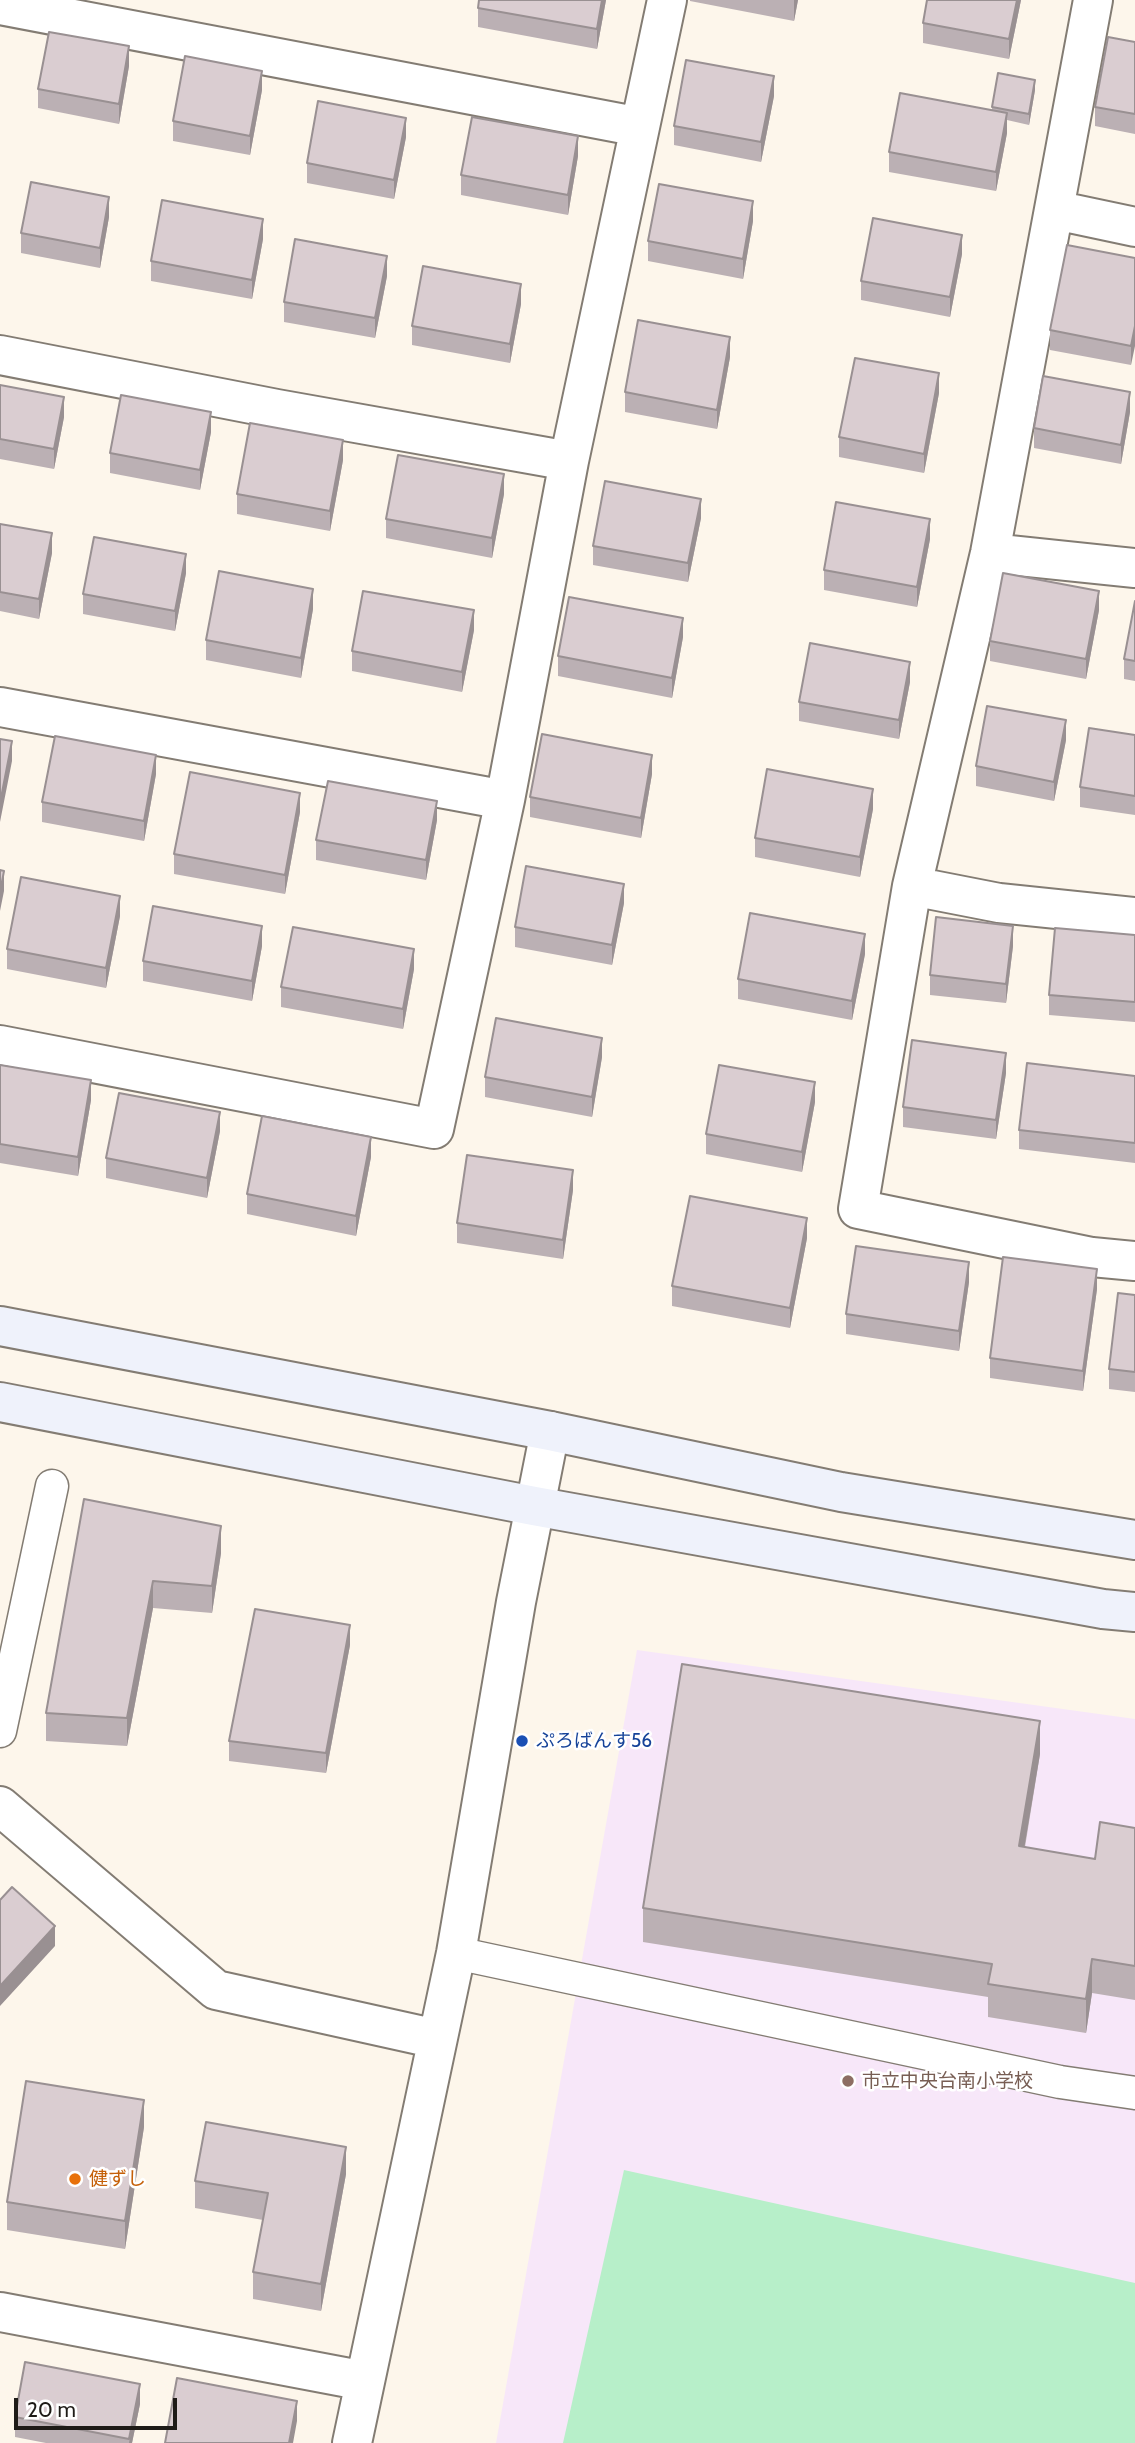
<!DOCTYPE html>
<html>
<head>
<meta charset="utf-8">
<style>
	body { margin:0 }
	#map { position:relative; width:1135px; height:2443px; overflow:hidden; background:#fdf6eb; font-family:Cabin,sans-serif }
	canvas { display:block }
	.scale { position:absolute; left:14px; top:2398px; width:163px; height:32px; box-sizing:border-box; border:4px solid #1e1b17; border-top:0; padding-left:9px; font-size:21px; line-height:24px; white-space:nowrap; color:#1e1b17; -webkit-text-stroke:5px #fff; paint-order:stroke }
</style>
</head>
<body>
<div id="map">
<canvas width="1135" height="2443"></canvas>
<div class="scale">20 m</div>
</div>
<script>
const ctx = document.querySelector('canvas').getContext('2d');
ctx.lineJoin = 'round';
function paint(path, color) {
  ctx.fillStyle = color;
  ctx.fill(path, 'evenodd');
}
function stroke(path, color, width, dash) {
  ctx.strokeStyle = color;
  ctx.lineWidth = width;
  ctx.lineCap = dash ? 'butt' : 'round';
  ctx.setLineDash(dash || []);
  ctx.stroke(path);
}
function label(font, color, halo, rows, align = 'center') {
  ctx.font = font + ' Cabin,"Noto Sans JP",sans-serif';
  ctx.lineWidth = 5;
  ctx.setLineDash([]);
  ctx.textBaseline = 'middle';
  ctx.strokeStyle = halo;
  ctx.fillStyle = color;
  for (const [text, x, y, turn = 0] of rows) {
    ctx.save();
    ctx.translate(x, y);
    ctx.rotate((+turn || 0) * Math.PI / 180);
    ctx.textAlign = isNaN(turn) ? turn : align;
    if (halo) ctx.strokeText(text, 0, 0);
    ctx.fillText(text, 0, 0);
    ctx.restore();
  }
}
const education = new Path2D(`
	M637,1650L1135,1719V2443H496Z`);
const green = new Path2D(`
	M624,2170L1135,2283V2443H563Z`);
const lane = new Path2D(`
	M0,1731L52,1486
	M456,1953L1060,2082L1135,2093`);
const street = new Path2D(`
	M1093,0L990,553L912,886L858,1209L1092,1257L1135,1261
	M0,5L640,127
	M1055,210L1135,227
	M0,355L277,409L569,461
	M990,553L1135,568
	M0,707L505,800
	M912,886L999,903L1135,917
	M0,1045L434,1129L505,800L569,461L667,0
	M0,1806L216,1990L437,2039
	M0,2312L365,2381
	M352,2443L456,1953L516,1602L550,1431`);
const secondary = new Path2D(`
	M0,1326L550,1431L841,1492L1135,1540
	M0,1402L534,1506L1103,1609L1135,1612`);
const wall = new Path2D(`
	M479,0H606L597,49L478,27V8Z
	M690,0H798L794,21L690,1Z
	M927,0H1021L1009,59L923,43V23Z
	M1135,42V134L1095,126V107Z
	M129,66L119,124L38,108V89Z
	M262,90L250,155L173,141V121Z
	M1035,90L1029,125L1007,120V133L996,191L889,172V152L992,110V107Z
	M774,96L761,162L674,145V126Z
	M406,137L394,199L307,183V163Z
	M578,156L568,215L461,195V175Z
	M109,217L100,268L21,253V233Z
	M753,221L743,279L648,261V241Z
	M263,239L252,299L151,281V261Z
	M962,254L950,317L861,300V281Z
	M1135,258L1131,365L1050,350V330Z
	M387,276L375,338L284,322V302Z
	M521,304L510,363L412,345V326Z
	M730,357L717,429L625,412V392Z
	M0,385L64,417L54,469L0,459Z
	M939,393L924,473L839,457V437Z
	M1130,412L1121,464L1034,448V428Z
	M211,432L200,490L110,473V453Z
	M343,460L330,531L237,514V494Z
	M504,494L492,558L386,538V519Z
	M701,518L688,582L593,565V546Z
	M0,524L52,553L39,619L0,611Z
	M930,539L917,607L824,590V570Z
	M186,573L175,631L83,614V594Z
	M1135,601V681L1124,679V659Z
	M313,609L301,678L206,660V640Z
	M1099,610L1086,679L990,661V641Z
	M474,630L462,692L352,671V651Z
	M683,637L672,698L558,676V656Z
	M910,682L899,739L799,721V702Z
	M1135,735V815L1080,807V787Z
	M1066,740L1054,801L976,786V766Z
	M156,774L144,841L42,822V802Z
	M652,774L641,838L530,817V797Z
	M873,809L860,877L755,857V838Z
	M300,812L285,894L174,874V854Z
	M437,820L426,880L316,860V840Z
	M624,903L612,965L515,947V927Z
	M120,916L106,988L7,969V949Z
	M1135,935V1022L1049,1015V995Z
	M262,946L252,1001L143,981V961Z
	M1013,946L1006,1003L930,995V975Z
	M865,954L852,1020L738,999V979Z
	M414,969L403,1029L281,1007V987Z
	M602,1057L592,1117L485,1097V1077Z
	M0,1065L91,1100L78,1176L0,1163Z
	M1006,1073L996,1139L903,1127V1107Z
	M1135,1076V1163L1019,1149V1130Z
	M815,1102L802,1172L706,1154V1134Z
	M220,1131L207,1198L106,1178V1158Z
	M371,1157L356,1236L247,1214V1194Z
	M573,1190L563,1259L457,1243V1223Z
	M807,1238L790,1328L672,1306V1286Z
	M969,1282L959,1351L846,1334V1314Z
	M1097,1289L1083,1391L990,1378V1358Z
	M1135,1295V1392L1109,1389V1369Z
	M84,1499L221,1553L212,1613L153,1608L127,1746L46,1741V1713Z
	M350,1645L326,1773L229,1761V1741Z
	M1040,1754L1025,1847L1095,1859L1135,1828V2000L1092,1993L1086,2033L988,2017V1997L643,1942V1908Z
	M144,2127L125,2249L7,2230V2202Z
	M346,2174L321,2311L253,2299V2272L263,2220L195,2208V2181Z
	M140,2404L132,2443H46L15,2437V2417Z`);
const shadedWall = new Path2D(`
	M602,0H606L597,49V29Z
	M794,0H798L794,21Z
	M1017,0H1021L1009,59V39Z
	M129,46V66L119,124V104Z
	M262,71V90L250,155V136Z
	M774,76V96L761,162V142Z
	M1035,80V90L1029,125V114Z
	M1007,113V133L996,191V172Z
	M406,118V137L394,199V180Z
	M578,136V156L568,215V195Z
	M109,197V217L100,268V248Z
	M753,201V221L743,279V259Z
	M263,219V239L252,299V280Z
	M962,235V254L950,317V297Z
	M387,256V276L375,338V318Z
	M521,284V304L510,363V344Z
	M1135,326V346L1131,365V346Z
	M730,337V357L717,429V410Z
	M939,373V393L924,473V454Z
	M1130,392V412L1121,464V445Z
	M64,397V417L54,469V449Z
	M211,412V432L200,490V470Z
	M343,440V460L330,531V511Z
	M504,474V494L492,558V538Z
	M701,499V518L688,582V563Z
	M930,519V539L917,607V587Z
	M52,533V553L39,619V599Z
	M186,554V573L175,631V611Z
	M313,589V609L301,678V658Z
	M1099,591V610L1086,679V659Z
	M474,610V630L462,692V672Z
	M683,618V637L672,698V678Z
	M910,662V682L899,739V720Z
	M1066,720V740L1054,801V782Z
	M12,741V761L0,822V803Z
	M156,755V774L144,841V821Z
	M652,755V774L641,838V818Z
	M873,789V809L860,877V857Z
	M300,793V812L285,894V875Z
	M437,801V820L426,880V860Z
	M4,871V891L0,911V892Z
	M624,884V903L612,965V945Z
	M120,896V916L106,988V968Z
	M262,926V946L252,1001V981Z
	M1013,926V946L1006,1003V984Z
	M865,934V954L852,1020V1001Z
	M414,949V969L403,1029V1009Z
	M602,1038V1057L592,1117V1097Z
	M1006,1053V1073L996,1139V1120Z
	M91,1080V1100L78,1176V1157Z
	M815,1082V1102L802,1172V1152Z
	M220,1112V1131L207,1198V1178Z
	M371,1137V1157L356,1236V1216Z
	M573,1170V1190L563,1259V1240Z
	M807,1218V1238L790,1328V1308Z
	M969,1262V1282L959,1351V1331Z
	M1097,1269V1289L1083,1391V1371Z
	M221,1526V1553L212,1613V1586Z
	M153,1581V1608L127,1746V1718Z
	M350,1625V1645L326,1773V1753Z
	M1040,1721V1754L1019,1879V1846Z
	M55,1926V1946L0,2006V1986Z
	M1092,1959V1993L1086,2033V1999Z
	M144,2100V2127L125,2249V2221Z
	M346,2147V2174L321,2311V2284Z
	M140,2384V2404L132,2443H129Z
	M297,2401V2421L293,2443H289Z`);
const building = new Path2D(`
	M479,0H602L597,29L478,8Z
	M927,0H1017L1009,39L923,23Z
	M49,32L129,46L119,104L38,89Z
	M1108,37L1135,42V114L1095,107Z
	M185,56L262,71L250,136L173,121Z
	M686,60L774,76L761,142L674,126Z
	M998,73L1035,80L1029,114L992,107Z
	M900,93L1007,113L996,172L889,152Z
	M318,101L406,118L394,180L307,163Z
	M472,117L578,136L568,195L461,175Z
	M31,182L109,197L100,248L21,233Z
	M659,184L753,201L743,259L648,241Z
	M162,200L263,219L252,280L151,261Z
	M873,218L962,235L950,297L861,281Z
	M295,239L387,256L375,318L284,302Z
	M1067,245L1135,258V326L1131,346L1050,330Z
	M423,266L521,284L510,344L412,326Z
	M638,320L730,337L717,410L625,392Z
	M855,358L939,373L924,454L839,437Z
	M1043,376L1130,392L1121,445L1034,428Z
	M0,385L64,397L54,449L0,439Z
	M121,395L211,412L200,470L110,453Z
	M250,423L343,440L330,511L237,494Z
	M398,455L504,474L492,538L386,519Z
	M605,481L701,499L688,563L593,546Z
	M836,502L930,519L917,587L824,570Z
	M0,524L52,533L39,599L0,592Z
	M94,537L186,554L175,611L83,594Z
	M219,571L313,589L301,658L206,640Z
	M1003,573L1099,591L1086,659L990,641Z
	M363,591L474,610L462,672L352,651Z
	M569,597L683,618L672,678L558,656Z
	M1135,601V661L1124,659Z
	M810,643L910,662L899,720L799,702Z
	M987,706L1066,720L1054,782L976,766Z
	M1089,728L1135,735V796L1080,787Z
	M542,734L652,755L641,818L530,797Z
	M55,736L156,755L144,821L42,802Z
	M0,739L12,741L0,803Z
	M767,769L873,789L860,857L755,838Z
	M190,772L300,793L285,875L174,854Z
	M328,781L437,801L426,860L316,840Z
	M526,866L624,884L612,945L515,927Z
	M0,870L4,871L0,892Z
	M21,877L120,896L106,968L7,949Z
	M153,906L262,926L252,981L143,961Z
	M750,913L865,934L852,1001L738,979Z
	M936,917L1013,926L1006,984L930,975Z
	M293,927L414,949L403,1009L281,987Z
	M1055,928L1135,935V1002L1049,995Z
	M496,1018L602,1038L592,1097L485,1077Z
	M912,1040L1006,1053L996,1120L903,1107Z
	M1027,1063L1135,1076V1143L1019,1130Z
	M0,1065L91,1080L78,1157L0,1144Z
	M719,1065L815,1082L802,1152L706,1134Z
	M119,1093L220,1112L207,1178L106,1158Z
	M262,1116L371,1137L356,1216L247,1194Z
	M467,1155L573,1170L563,1240L457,1223Z
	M690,1196L807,1218L790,1308L672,1286Z
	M856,1246L969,1262L959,1331L846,1314Z
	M1003,1257L1097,1269L1083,1371L990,1358Z
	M1118,1293L1135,1295V1372L1109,1369Z
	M84,1499L221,1526L212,1586L153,1581L127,1718L46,1713Z
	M255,1609L350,1625L326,1753L229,1741Z
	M682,1664L1040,1721L1019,1846L1095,1859L1100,1822L1135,1828V1966L1092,1959L1086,1999L988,1984L992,1964L643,1908Z
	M12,1887L55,1926L0,1986V1900Z
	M26,2081L144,2100L125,2221L7,2202Z
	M206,2122L346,2147L321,2284L253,2272L268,2193L195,2181Z
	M25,2362L140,2384L129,2439L15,2417Z
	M177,2378L297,2401L289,2443H165Z`);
const markers = [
	[522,1741,7,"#1a4fb4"],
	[848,2081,7,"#8d6e63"],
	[75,2179,7,"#e8710a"]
];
const transitNames = [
	["ぷろばんす56",536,1741]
];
const educationNames = [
	["市立中央台南小学校",862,2081]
];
const foodNames = [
	["健ずし",89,2179]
];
paint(education, '#f7e7f9');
paint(green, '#b7efc9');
stroke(lane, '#837c73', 35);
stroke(street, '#837c73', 42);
stroke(secondary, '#837c73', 42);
stroke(lane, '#fff', 32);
stroke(street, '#fff', 38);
stroke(secondary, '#eff2fb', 38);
paint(wall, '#bbb0b4');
paint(shadedWall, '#999092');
paint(building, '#dacdd1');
stroke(building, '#999092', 2);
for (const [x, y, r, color] of markers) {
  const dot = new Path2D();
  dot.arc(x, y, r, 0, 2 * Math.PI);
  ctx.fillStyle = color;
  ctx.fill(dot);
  stroke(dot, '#fff', 2.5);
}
label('19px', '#164399', '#fff', transitNames, 'left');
label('19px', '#785e54', '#fff', educationNames, 'left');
label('19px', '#c56008', '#fff', foodNames, 'left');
</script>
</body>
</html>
